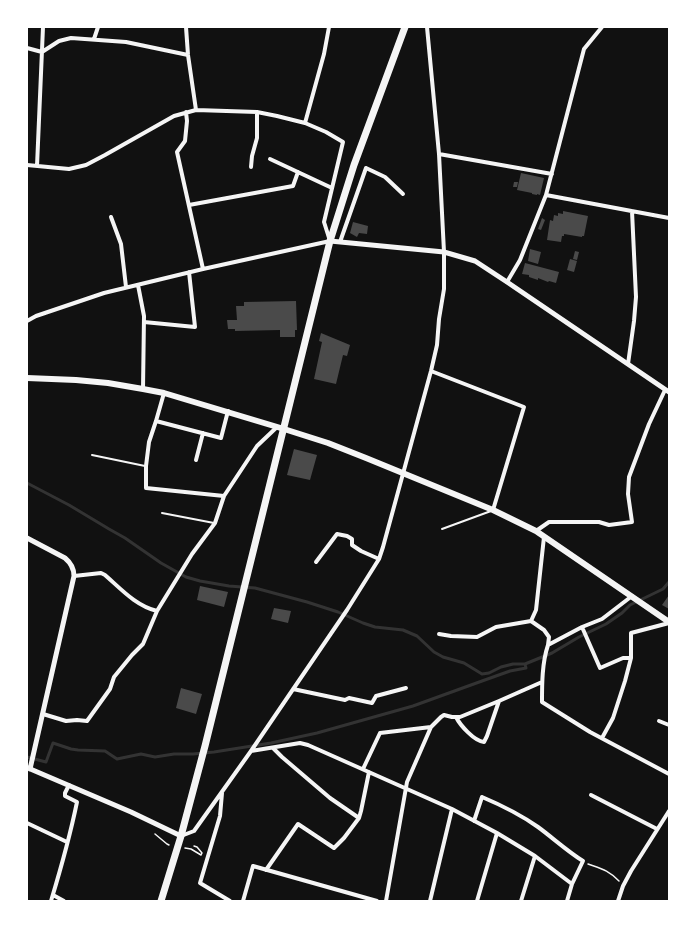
<!DOCTYPE html>
<html>
<head>
<meta charset="utf-8">
<style>
	body { margin:0 }
	#map { position:relative; width:696px; height:928px; overflow:hidden; background:#111; font-family:Helvetica,sans-serif }
	canvas { display:block }
	.frame { position:absolute; inset:0; border:28px solid #fff; pointer-events:none }
</style>
</head>
<body>
<div id="map">
<canvas width="696" height="928"></canvas>
<div class="frame"></div>
</div>
<script>
const ctx = document.querySelector('canvas').getContext('2d');
ctx.lineJoin = 'round';
function stroke(path, color, width, dash) {
  ctx.strokeStyle = color;
  ctx.lineWidth = width;
  ctx.lineCap = dash ? 'butt' : 'round';
  ctx.setLineDash(dash || []);
  ctx.stroke(path);
}
function paint(path, color) {
  ctx.fillStyle = color;
  ctx.fill(path, 'evenodd');
}
const stream = new Path2D(`
	M27,483L69,505L109,529L125,538L161,563L186,577L200,581L229,586L255,588L307,602L338,612L363,623L375,627L403,630L417,636L434,652L443,657L464,663L482,674L489,673L501,667L513,664H525L552,653L579,637L606,624L622,613L630,605L663,589L669,582
	M27,757L46,762L53,743L71,749L78,750L105,751L117,759L141,754L155,757L174,754H193L214,752L271,743L317,733L413,706L482,681L510,671L526,668L525,664`);
const building = new Path2D(`
	M521,173L544,178L540,195L537,194V195L532,194V193L517,190Z
	M514,182H518L517,187H513Z
	M563,211L588,216L584,236H582V237L564,234V236H562L561,242L547,240L550,220L553,221L554,215L558,216V213L563,214Z
	M542,218L545,220L541,230L538,229Z
	M353,222L368,226L367,234L359,233L357,237L350,233Z
	M530,249L541,252L538,264L528,261Z
	M575,251L579,252L577,260L573,259Z
	M570,259L577,261L574,272L567,270Z
	M525,263L559,272L556,283L549,281L548,282L538,278V280L529,277V275L522,274Z
	M296,301L297,330H295V337H280V330L235,331V329H228L227,320H237L236,306H244V302Z
	M321,333L350,345L347,356L343,355L336,384L314,379L322,342L319,341Z
	M294,449L317,455L310,480L287,475Z
	M200,586L228,592L224,607L197,600Z
	M669,595V609L662,605Z
	M274,608L291,611L288,623L271,619Z
	M181,688L202,694L196,714L176,708Z`);
const path = new Path2D(`
	M155,834L167,844L169,845
	M185,848L191,849L201,855L202,853L197,847L194,846
	M588,864C602,869 608,870 619,881`);
const service = new Path2D(`
	M92,455L145,466
	M162,513L214,523
	M442,529L491,511`);
const minor = new Path2D(`
	M186,27L188,55L196,110
	M94,39L98,27
	M27,48L42,52L59,41L71,38L126,42L188,55
	M186,112L187,121L185,141L177,152L203,269
	M305,123L324,54L329,27
	M439,154L552,174
	M270,159L332,188
	M27,165L69,169L86,165L105,155L174,116L196,110L257,112L277,116L305,123L326,132L343,142L324,222L330,241L203,269L104,293L36,316L27,321
	M37,166L43,27
	M251,167L252,156L257,138V112
	M546,195L669,218
	M189,205L293,186L298,172
	M111,217L121,244L126,287
	M340,242L366,168L385,177L403,194
	M507,282L520,260L546,195L584,49L602,27
	M138,285L144,316L143,389
	M144,322L195,327L189,272
	M628,364L634,321L636,297L632,211
	M431,371L524,407L493,510
	M164,393L156,421L149,442L146,466V488L224,496
	M156,421L221,438L228,411
	M196,460L203,433
	M536,531L549,522H599L609,525L632,522L628,494L629,477L649,424L665,390
	M316,562L337,534L347,536L352,539V545L361,551L379,559
	M74,576L101,573L105,575C121,589 136,606 157,611
	M632,596L602,619L582,627L548,645C542,663 542,684 542,702L590,732L669,774
	M531,621L536,610L544,537
	M582,627L600,668L623,658H631
	M439,634L451,636L477,637L496,627L531,621L544,630L549,637L548,645
	M293,689L345,700L349,698L372,703L376,696L406,688
	M43,714L66,721L77,720L87,721L110,689L114,677L132,655L143,644L157,611L192,554L215,523L224,496L257,446L277,427
	M456,717C460,725 474,741 484,742L487,736L499,701
	M659,721L669,725
	M602,738L613,718L625,681L631,658V633L669,623
	M273,748L282,757L330,798L359,818L361,811L369,772
	M251,751L300,743L308,745L452,809L497,833L535,856L572,884
	M363,769L380,733L431,727L441,717L444,715L452,717H460L499,701L542,682
	M222,793L220,816L200,883L230,901
	M591,795L657,829
	M474,821L482,797C501,805 521,815 538,827C553,838 567,851 583,861L572,884L567,901
	M27,823L67,842
	M181,836L194,831L251,751L347,610L379,559L383,547L431,371L437,345L439,319L444,289V252L439,154L427,27
	M266,870L298,824L334,848L344,838L359,818
	M53,895L64,901
	M51,901C61,868 70,836 77,802L65,796V793L69,785
	M243,901L253,866L377,901
	M386,901L407,782L431,727
	M430,901L452,809
	M477,901L497,833
	M521,901L535,856
	M618,901L623,886L631,871L669,811`);
const tertiary = new Path2D(`
	M330,241L444,252L475,261L507,282L669,392
	M27,538L65,558C71,563 74,568 74,576L30,769
	M28,768L131,812L181,836`);
const secondary = new Path2D(`
	M27,378L76,380L108,383L143,389L164,393L284,429L328,443L366,458L493,510L536,531L669,622`);
const trunk = new Path2D(`
	M161,901L181,836L205,746L330,241L354,165L405,27`);
stroke(stream, '#333', 3);
paint(building, '#4a4a4a');
stroke(path, '#f5f5f5', 1.5);
stroke(service, '#f5f5f5', 2);
stroke(minor, '#f5f5f5', 4);
stroke(tertiary, '#f5f5f5', 5);
stroke(secondary, '#f5f5f5', 6);
stroke(trunk, '#f5f5f5', 7);
</script>
</body>
</html>
